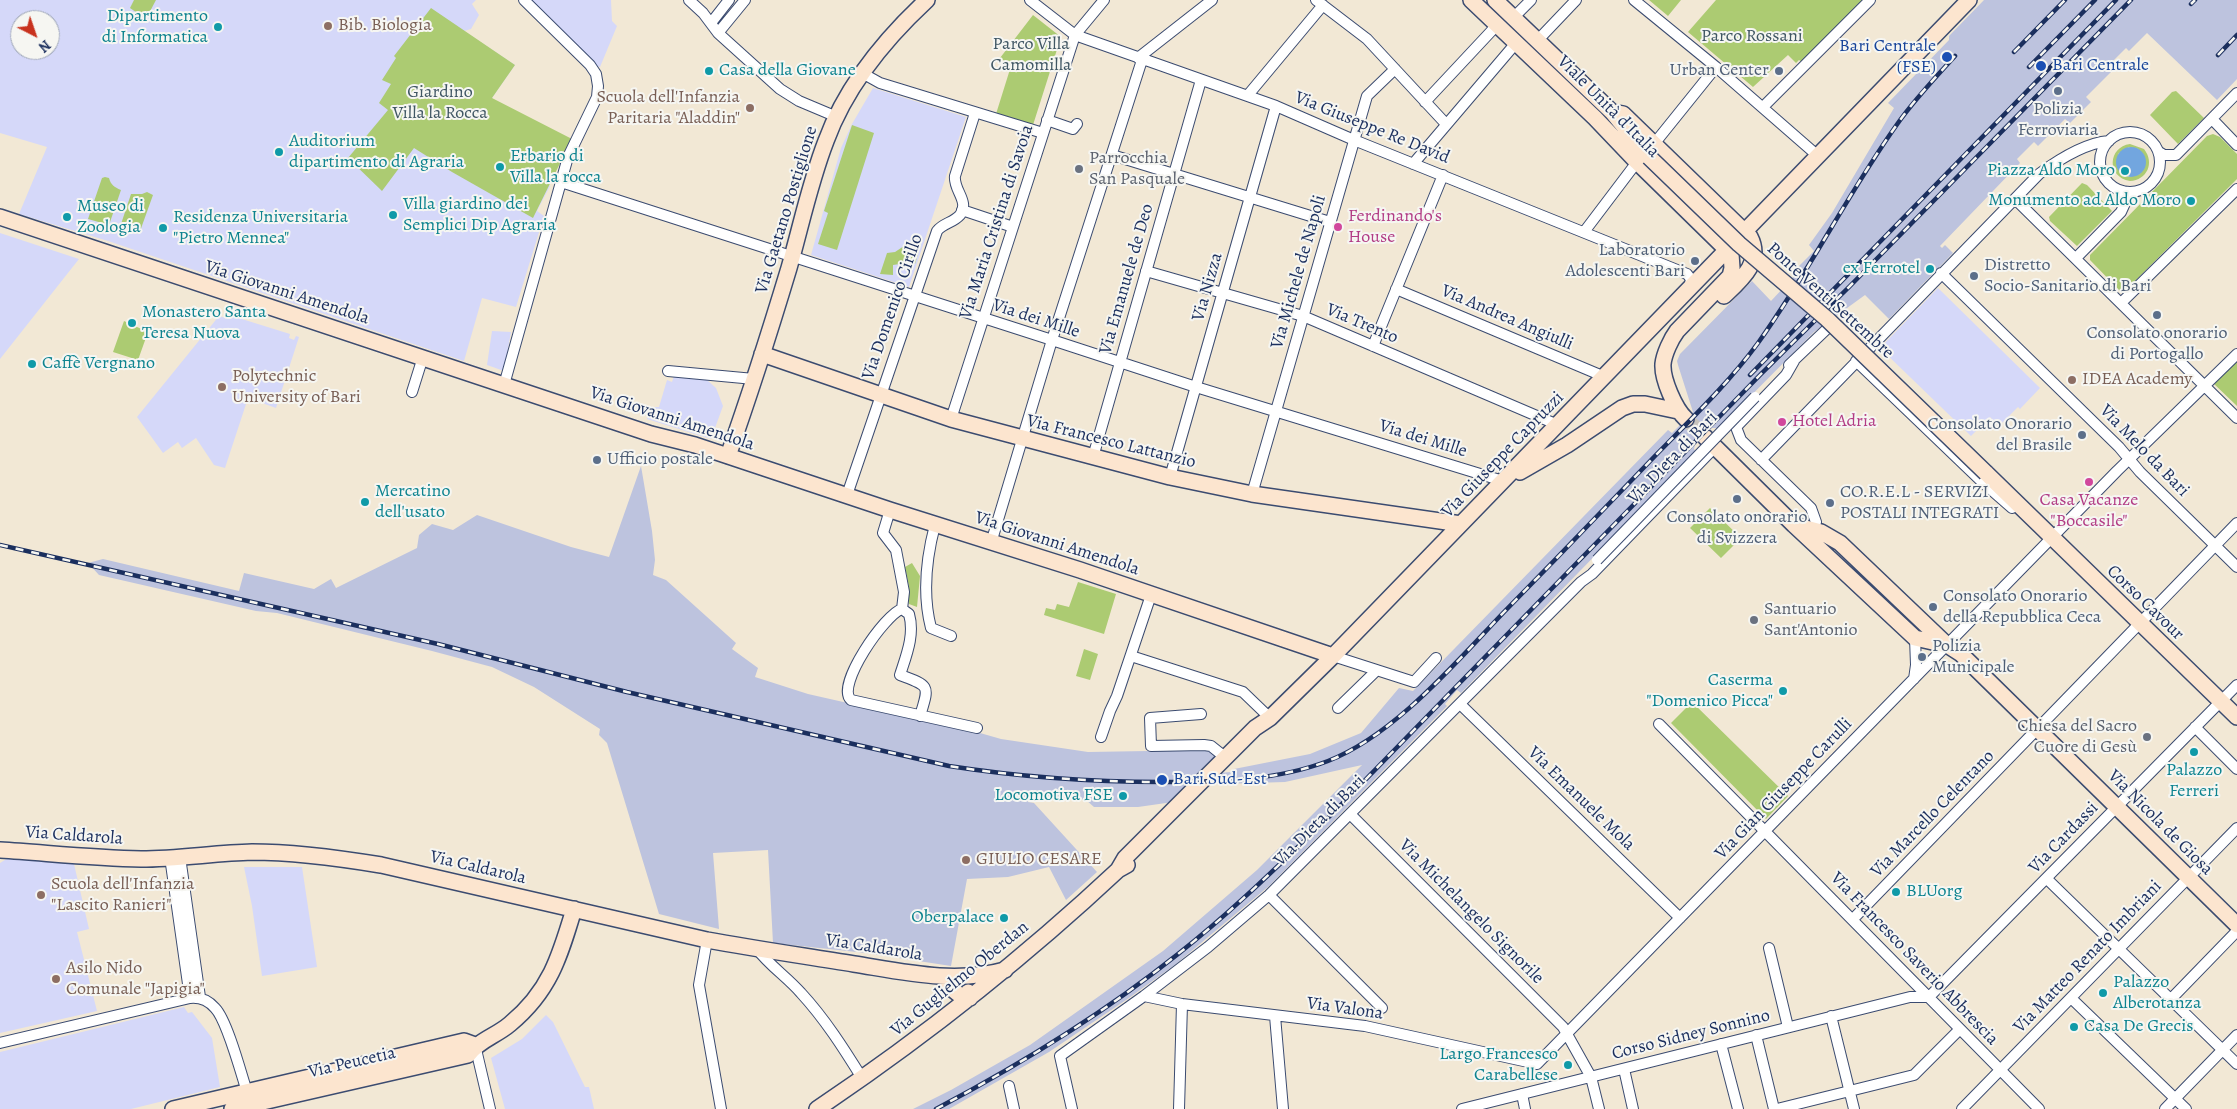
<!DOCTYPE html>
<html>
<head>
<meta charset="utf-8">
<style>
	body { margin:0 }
	#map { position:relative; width:2237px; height:1109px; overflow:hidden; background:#f2e8d5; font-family:Alegreya,serif }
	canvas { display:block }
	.north { position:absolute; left:10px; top:10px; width:50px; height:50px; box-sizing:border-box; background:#f6f6f2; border:1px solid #9ea6b7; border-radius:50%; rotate:139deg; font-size:14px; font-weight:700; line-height:20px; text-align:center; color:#1b2f5e }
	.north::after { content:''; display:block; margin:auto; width:18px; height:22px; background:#c8321e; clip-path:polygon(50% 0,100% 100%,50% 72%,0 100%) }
</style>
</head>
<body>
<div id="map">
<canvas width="2237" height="1109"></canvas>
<div class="north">N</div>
</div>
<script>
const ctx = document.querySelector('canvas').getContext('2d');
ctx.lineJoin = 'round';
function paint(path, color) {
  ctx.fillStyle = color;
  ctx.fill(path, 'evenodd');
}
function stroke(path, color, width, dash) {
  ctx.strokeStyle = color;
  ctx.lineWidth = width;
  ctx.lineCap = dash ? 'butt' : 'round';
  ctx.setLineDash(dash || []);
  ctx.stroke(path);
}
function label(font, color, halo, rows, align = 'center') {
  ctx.font = font + ' Alegreya,serif';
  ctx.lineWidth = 4;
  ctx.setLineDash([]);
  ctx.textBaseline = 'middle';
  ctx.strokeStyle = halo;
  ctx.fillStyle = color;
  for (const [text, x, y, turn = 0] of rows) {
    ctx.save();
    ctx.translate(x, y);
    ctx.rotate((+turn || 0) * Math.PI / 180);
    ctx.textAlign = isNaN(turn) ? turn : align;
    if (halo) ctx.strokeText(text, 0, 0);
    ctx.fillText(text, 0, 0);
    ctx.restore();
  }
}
const built = new Path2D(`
	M0,0H476L472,4L479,15L471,29L464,31L515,65L492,98L497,102L550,186L537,211L544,216L516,307L482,298L464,361L108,241L19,214L47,147L0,133ZM20,20H50V50H20Z
	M529,0H611L612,21L617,26L600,67L597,66Z
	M873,88L966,117L909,287L811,255L841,148L852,124Z
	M0,233L79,259L0,359Z
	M1938,288L2040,388L2020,409L2018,407L1999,426L1990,417L1971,436L1880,348Z
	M229,315L290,334L289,338L294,340L296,336L299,337L276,408L248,398L225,468L214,465L196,438L182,448L178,442L163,453L137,417L219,316L226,318Z
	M492,331L511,332L504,371L487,365Z
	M674,376L707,380L716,388L723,406L711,439L647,419L651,407H659L667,380L672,382Z
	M8,858L74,864L89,929L77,932L97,1011L0,1033V863Z
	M244,867H302L317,967L262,976L252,906Z
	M184,1007L188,1013L192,1012L212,1038L220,1087L131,1109H0V1052Z
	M546,1015L553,1022L585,1087H589L594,1109H505L491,1058L522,1039Z`);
const industrial = new Path2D(`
	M1984,0H2237V79L2217,100L2147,33L2129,51L2126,48L2109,65L2113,70L2086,97L2091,102L2070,123L2065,119L2038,146L2034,142L2017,159L2020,163L1940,246L1942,248L1945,245L1953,253L1889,319L1865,295L1814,332L1719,428H1712L1695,445L1694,449L1696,452L1461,693L1457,690L1445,704L1447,706L1269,886L1176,964L1129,998L1049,1052L949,1109H913L951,1090L1030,1045L1163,951L1257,870L1362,765L1285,782L1189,785L1173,802L1138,807H1094L1086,800L1029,794L1028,802L1034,803L1097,872L1066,900L1049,867L1008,877L967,879L951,966L866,953L773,943L768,850L713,853L719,929L659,914L607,743L599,735L600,729L534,687L492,667L432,651L277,613L256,611L99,575L88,563L103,559L239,591L244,573L314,589L331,579L336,588L417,548L419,535L432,524L453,530L477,515L571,547L609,557L641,466L652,531L655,560L653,575L666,580L736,643L732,649L758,668L755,677L808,694L980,733L1001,739L1088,752L1208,750L1216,753L1222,758L1207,774L1231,772L1234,769L1310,754L1361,733L1399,688L1413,691L1668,430L1672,433L1693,412L1678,365L1677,361L1680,354L1752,281L1771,301L1798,272L1796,269L1814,251L1809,245L1832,213L1894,108L1888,103L1949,40V36Z`);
const green = new Path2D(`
	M134,0H156L146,19L130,8Z
	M1649,0H1681L1668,16Z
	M1716,0H1865L1802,62L1799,60L1796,63L1788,55L1753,87L1688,32Z
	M431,8L515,65L492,98L572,139L533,218L452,172L414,148L382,191L348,158L388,110L379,103L391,84L382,80L396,58L394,56Z
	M1033,15L1061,37L1033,125L996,114L1011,66L1000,58Z
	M2176,91L2204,118L2178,144L2150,115L2172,92Z
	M852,125L874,133L837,250L818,244L828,213L824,211Z
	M2213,134L2220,137L2237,154V179L2126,290L2120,291L2090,260V255L2207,136Z
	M2130,144L2144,149C2155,163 2147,180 2130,181C2106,177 2108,147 2130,144ZM2129,147L2138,149L2144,155L2140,174L2128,177L2118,154Z
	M105,177L109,178C111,185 114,187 121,190L109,225L88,219L102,178Z
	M2082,183L2087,185L2112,211L2077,246L2050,221L2049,217Z
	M147,192L153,195L139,234L120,227L131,194H142Z
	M915,242H921V244L915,264L909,259L911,244Z
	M904,246L908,248L906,263L893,265V275L880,274L887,253L895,252Z
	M124,321L148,332L138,360L113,352Z
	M2237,357V406L2212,382Z
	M1710,508L1741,538L1721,558L1690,528Z
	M912,563L920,576L917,607L909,604L907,590L909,587L905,567Z
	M1078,582L1116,594L1104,634L1044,615L1046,608L1055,610L1057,604L1069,607Z
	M1084,649L1098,654L1090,680L1076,676Z
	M1692,702L1788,796L1766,819L1671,723Z`);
const water = new Path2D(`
	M2116 162a15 15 0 1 1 30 0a15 15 0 1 1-30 0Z`);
const secondaryTunnel = new Path2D(`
	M1686,419L1705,437`);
const street = new Path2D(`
	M689,0L703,13L718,33L780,89L799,101L837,117
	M1030,0L1075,35L1276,106L1354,140L1687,274L1691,279L1689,290
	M1316,0L1367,39L1446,124
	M1634,0L1716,67L1818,156
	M1513,18L1531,0
	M711,23L729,0
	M718,33L745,0
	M1537,41L1576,0
	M1138,58L1212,0
	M862,73L880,83L1043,133
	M1248,95L1323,5
	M1425,102L1497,25
	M1763,107L1870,0
	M2212,119L2237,145
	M1047,120L1073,129L1077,124
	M2100 162a30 30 0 1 1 60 0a30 30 0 1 1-60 0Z
	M1654,144L1716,67
	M2159,152L2164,155H2176L2237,93
	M1112,155L1330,222
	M1413,164L1516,43
	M561,182L1052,340L1196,387L1503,481
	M2015,199L2237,418
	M962,210L1013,227
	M1584,232L1637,162
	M2076,258L2121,212L2126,201L2123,191
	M1146,271L1303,316L1558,425
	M1941,273L2119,447L2140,472L2237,567
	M1396,289L1605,377
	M2121,303L2237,189
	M1373,346L1443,175
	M1794,361L1786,375L1736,427L1741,440L1811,508L1816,522L1812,536
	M1856,361L1980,480L2012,508
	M1789,365L1831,325L1837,330
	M668,371L754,379
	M504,385L568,157L597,97L598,86L596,74L590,65L524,0
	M412,392L423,357
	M951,419L1075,35L1104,0
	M1093,457L1201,80
	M1761,460L2039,174C2058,160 2085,143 2109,141
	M1170,477L1276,106
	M1252,494L1367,96L1395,69
	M847,495L937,231C943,223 953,223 960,215C970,201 953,190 955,176L975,113
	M890,510L883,533L896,550L904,592L902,609
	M935,525C926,559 922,593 931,628L951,636
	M991,543L1052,340L1142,60
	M902,609C885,614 835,686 851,700L977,728
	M902,609L909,614C915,635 906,656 900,675C931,686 929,686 920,716
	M1131,656L1243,692L1270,718
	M1333,656L1414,682L1436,658
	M1914,679L1916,665L1915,638
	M1460,704L1680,918
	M1338,708L1377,670
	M1201,714L1150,718L1151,746L1204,745L1211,746L1226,758
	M1659,724L2039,1109
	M2195,727L2237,769
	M1101,737L1110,711L1117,696L1151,595
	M1350,814L1563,1027L1591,1077L1599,1109
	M170,857L190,998
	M180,857L200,997
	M2047,879L2237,1064
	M1269,895L1382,1008
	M1853,919L2237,523
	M707,940L699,985L721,1109
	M1769,948L1788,1027
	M757,949C770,966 787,977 801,993C825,1019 844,1049 862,1078
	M1144,996L1182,1004L1365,1026L1537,1064L2117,471L2237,354
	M2071,998L2186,1109
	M2171,999L2237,931
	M1275,1016L1283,1109
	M1831,1016L1854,1109
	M1756,1035L1774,1109
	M0,1043L190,998C200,997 208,1000 215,1008C227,1020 241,1073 247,1092
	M1721,1044L1738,1109
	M475,1045L490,1109
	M1624,1069L1633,1109
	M1009,1086L1014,1109
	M1522,1094L1525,1109
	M1072,1109L1060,1056L1144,996L1208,947L1269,895L1581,582L1592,574L1715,447
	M1179,1109L1182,1004
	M1462,1109L1910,997H1929L2237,685
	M1777,1109L1914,1075L1960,1029
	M1962,1109L2237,828
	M2165,1109L2237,1035`);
const secondary = new Path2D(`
	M1471,0L1595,118L1637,162L1731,254L1732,268L1730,276L1677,331C1671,339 1664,354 1663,364C1662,379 1675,409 1686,419
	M1495,0L1612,112L1649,157
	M1612,112L1623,114L1750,237C1763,262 1741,280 1724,296
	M0,217L651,434L695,445L890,510L1080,570L1333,656
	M762,354L951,419L1170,477L1252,494L1461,524
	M1705,437L1794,525L1915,638L1946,645
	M728,456C750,394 770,331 789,268C801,226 810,182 826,141C846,86 885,39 927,0
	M1520,472L1567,445L1622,408L1633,404H1645L1678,411
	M1986,473L2237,717
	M1794,525L1821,532L1840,543L1947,645L1961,654L2237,925
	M0,850C47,853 94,858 141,859C178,859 215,853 252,852C295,852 338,858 381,865L707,940C756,949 805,956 854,964C904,972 955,984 1005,970
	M1118,870L1125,858L1255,728L1270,718L1333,656L1969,0
	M947,985L962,997L970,998L968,992
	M173,1109L464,1041L475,1045
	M232,1109L468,1055C479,1040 496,1036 510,1024C550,991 560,956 574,909
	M817,1109C924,1037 1024,958 1118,870L1127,865`);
const rail = new Path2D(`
	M2191,4L2195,0
	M2014,52L2065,0
	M2218,55L2237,35
	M2029,67L2095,0
	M1750,375L2116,0
	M0,545L438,644L627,692L949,766C1020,777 1091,782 1162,782C1217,782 1276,781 1328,761C1395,735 1456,662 1505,611C1555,560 1605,508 1654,457C1690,420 1728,384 1758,343C1809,272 1848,193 1898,123C1915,99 1935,78 1955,56
	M936,1109C1021,1064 1103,1014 1178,954C1233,911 1282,862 1332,814L1761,374L1850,286L2131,0`);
const streetBridge = new Path2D(`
	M1597,560L1755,397`);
const secondaryBridge = new Path2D(`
	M1649,157L1739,244L1827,319L1986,473`);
const markers = [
	[328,26,5,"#8d6e63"],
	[218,27,5,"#0f9aa8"],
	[1947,57,6,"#1a4fb4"],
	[2041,66,6,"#1a4fb4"],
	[709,71,5,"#0f9aa8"],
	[1779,71,5,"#5c6f8a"],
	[2058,91,5,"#5c6f8a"],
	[750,108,5,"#8d6e63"],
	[279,152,5,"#0f9aa8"],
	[500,167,5,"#0f9aa8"],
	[1079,169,5,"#6b7280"],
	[2125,171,5,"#0f9aa8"],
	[2191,201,5,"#0f9aa8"],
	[393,215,5,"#0f9aa8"],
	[67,217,5,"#0f9aa8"],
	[1338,227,5,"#d1479c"],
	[163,228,5,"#0f9aa8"],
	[1695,261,5,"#5c6f8a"],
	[1930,269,5,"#0f9aa8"],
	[1974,276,5,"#5c6f8a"],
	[2157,315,5,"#5c6f8a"],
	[132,323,5,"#0f9aa8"],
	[32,364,5,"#0f9aa8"],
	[2072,380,5,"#8d6e63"],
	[222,387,5,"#8d6e63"],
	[1782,422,5,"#d1479c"],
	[2082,435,5,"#5c6f8a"],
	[597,460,5,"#5c6f8a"],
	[2089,482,5,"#d1479c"],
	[1737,499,5,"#5c6f8a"],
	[365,502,5,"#0f9aa8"],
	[1830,503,5,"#5c6f8a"],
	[1933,607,5,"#5c6f8a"],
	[1754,620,5,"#6b7280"],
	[1922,657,5,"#5c6f8a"],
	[1783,691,5,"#0f9aa8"],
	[2147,737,5,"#6b7280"],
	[2194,752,5,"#0f9aa8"],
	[1162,780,6,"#1a4fb4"],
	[1123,796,5,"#0f9aa8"],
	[966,860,5,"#8d6e63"],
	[1896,892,5,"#0f9aa8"],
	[41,895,5,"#8d6e63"],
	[1004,918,5,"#0f9aa8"],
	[56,979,5,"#8d6e63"],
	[2103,993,5,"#0f9aa8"],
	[2074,1027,5,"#0f9aa8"],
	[1568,1065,5,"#0f9aa8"]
];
const cultureNames = [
	["Dipartimento",208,17,"right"],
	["di Informatica",208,38,"right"],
	["Casa della Giovane",719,71],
	["Auditorium",289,142],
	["dipartimento di Agraria",289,163],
	["Erbario di",510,157],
	["Villa la rocca",510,178],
	["Piazza Aldo Moro",2115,171,"right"],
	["Monumento ad Aldo Moro",2181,201,"right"],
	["Villa giardino dei",403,205],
	["Semplici Dip Agraria",403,226],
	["Museo di",77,207],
	["Zoologia",77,228],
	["Residenza Universitaria",173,218],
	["\"Pietro Mennea\"",173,239],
	["ex Ferrotel",1920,269,"right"],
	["Monastero Santa",142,313],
	["Teresa Nuova",142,334],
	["Caffè Vergnano",42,364],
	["Mercatino",375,492],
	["dell'usato",375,513],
	["Caserma",1773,681,"right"],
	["\"Domenico Picca\"",1773,702,"right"],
	["Palazzo",2194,771,"center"],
	["Ferreri",2194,792,"center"],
	["Locomotiva FSE",1113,796,"right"],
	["BLUorg",1906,892],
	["Oberpalace",994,918,"right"],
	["Palazzo",2113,983],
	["Alberotanza",2113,1004],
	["Casa De Grecis",2084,1027],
	["Largo Francesco",1558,1055,"right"],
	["Carabellese",1558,1076,"right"]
];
const educationNames = [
	["Bib. Biologia",338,26],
	["Scuola dell'Infanzia",740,98,"right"],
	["Paritaria \"Aladdin\"",740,119,"right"],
	["Polytechnic",232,377],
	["University of Bari",232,398],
	["IDEA Academy",2082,380],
	["GIULIO CESARE",976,860],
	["Scuola dell'Infanzia",51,885],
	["\"Lascito Ranieri\"",51,906],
	["Asilo Nido",66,969],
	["Comunale \"Japigia\"",66,990]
];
const parkNames = [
	["Parco Rossani",1752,37],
	["Parco Villa",1031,45],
	["Camomilla",1031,66],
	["Giardino",440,93],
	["Villa la Rocca",440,114]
];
const transitNames = [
	["Bari Centrale",1936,47,"right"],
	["(FSE)",1936,68,"right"],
	["Bari Centrale",2052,66],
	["Bari Sud-Est",1173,780]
];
const serviceNames = [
	["Urban Center",1769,71,"right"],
	["Polizia",2058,110,"center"],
	["Ferroviaria",2058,131,"center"],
	["Laboratorio",1685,251,"right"],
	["Adolescenti Bari",1685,272,"right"],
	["Distretto",1984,266],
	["Socio-Sanitario di Bari",1984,287],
	["Consolato onorario",2157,334,"center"],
	["di Portogallo",2157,355,"center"],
	["Consolato Onorario",2072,425,"right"],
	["del Brasile",2072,446,"right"],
	["Ufficio postale",607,460],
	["CO.R.E.L - SERVIZI",1840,493],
	["POSTALI INTEGRATI",1840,514],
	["Consolato onorario",1737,518,"center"],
	["di Svizzera",1737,539,"center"],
	["Consolato Onorario",1943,597],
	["della Repubblica Ceca",1943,618],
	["Polizia",1932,647],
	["Municipale",1932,668]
];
const streetNames = [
	["Viale Unità d'Italia",1608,107,45],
	["Via Giuseppe Re David",1372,128,22],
	["Via Gaetano Postiglione",787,210,-73],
	["Via Maria Cristina di Savoia",997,222,-72],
	["Via Michele de Napoli",1299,272,-74],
	["Via Emanuele de Deo",1127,279,-74],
	["Via Nizza",1208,287,-74],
	["Via Giovanni Amendola",287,293,18],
	["Ponte Venti Settembre",1830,301,42],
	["Via Domenico Cirillo",893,307,-71],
	["Via Andrea Angiulli",1507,318,23],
	["Via dei Mille",1036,319,18],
	["Via Trento",1362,324,23],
	["Via Giovanni Amendola",672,419,18],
	["Via dei Mille",1423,439,17],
	["Via Francesco Lattanzio",1111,442,14],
	["Via Melo da Bari",2144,451,46],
	["Via Giuseppe Capruzzi",1503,455,-46],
	["Via Dieta di Bari",1673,458,-46],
	["Via Giovanni Amendola",1057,544,18],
	["Corso Cavour",2145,603,44],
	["Via Gian Giuseppe Carulli",1784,789,-46],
	["Via Emanuele Mola",1581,799,44],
	["Via Marcello Celentano",1933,814,-46],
	["Via Dieta di Bari",1320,821,-45],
	["Via Nicola de Giosa",2160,823,45],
	["Via Caldarola",74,836,4],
	["Via Cardassi",2064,838,-46],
	["Via Caldarola",478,868,13],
	["Via Michelangelo Signorile",1471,912,45],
	["Via Caldarola",874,948,9],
	["Via Matteo Renato Imbriani",2088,957,-46],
	["Via Francesco Saverio Abbrescia",1914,959,46],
	["Via Guglielmo Oberdan",960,979,-39],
	["Via Valona",1345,1009,8],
	["Corso Sidney Sonnino",1691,1035,-14],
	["Via Peucetia",352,1063,-13]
];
const worshipNames = [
	["Parrocchia",1089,159],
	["San Pasquale",1089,180],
	["Santuario",1764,610],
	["Sant'Antonio",1764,631],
	["Chiesa del Sacro",2137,727,"right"],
	["Cuore di Gesù",2137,748,"right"]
];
const hotelNames = [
	["Ferdinando's",1348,217],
	["House",1348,238],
	["Hotel Adria",1792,422],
	["Casa Vacanze",2089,501,"center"],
	["\"Boccasile\"",2089,522,"center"]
];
paint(built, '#d5d8f9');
paint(industrial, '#bdc3de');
paint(green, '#accb72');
paint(water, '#72a6df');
stroke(secondaryTunnel, '#c7c3bd', 15, [15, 8]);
stroke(street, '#3b4b70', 12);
stroke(secondary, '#3b4b70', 18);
stroke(street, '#fff', 10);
stroke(secondary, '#fce5cf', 15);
stroke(rail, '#1b2f5e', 4.5);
stroke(rail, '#f6f6f2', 2.5, [8]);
stroke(streetBridge, '#3b4b70', 12, []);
stroke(secondaryBridge, '#3b4b70', 18, []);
stroke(streetBridge, '#fff', 10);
stroke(secondaryBridge, '#fce5cf', 15);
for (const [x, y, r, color] of markers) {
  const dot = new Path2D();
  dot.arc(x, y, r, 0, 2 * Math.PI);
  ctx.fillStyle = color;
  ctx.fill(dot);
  stroke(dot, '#f6f6f2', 2);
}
label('18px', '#0d838f', '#f6f6f2', cultureNames, 'left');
label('18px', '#785e54', '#f6f6f2', educationNames, 'left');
label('18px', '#3f5663', '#f6f6f2', parkNames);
label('18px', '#164399', '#f6f6f2', transitNames, 'left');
label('18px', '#4e5e75', '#f6f6f2', serviceNames, 'left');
label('18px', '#1b2f5e', '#f6f6f2', streetNames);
label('18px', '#5b616d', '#f6f6f2', worshipNames, 'left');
label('18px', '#b23c85', '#f6f6f2', hotelNames, 'left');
</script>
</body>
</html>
